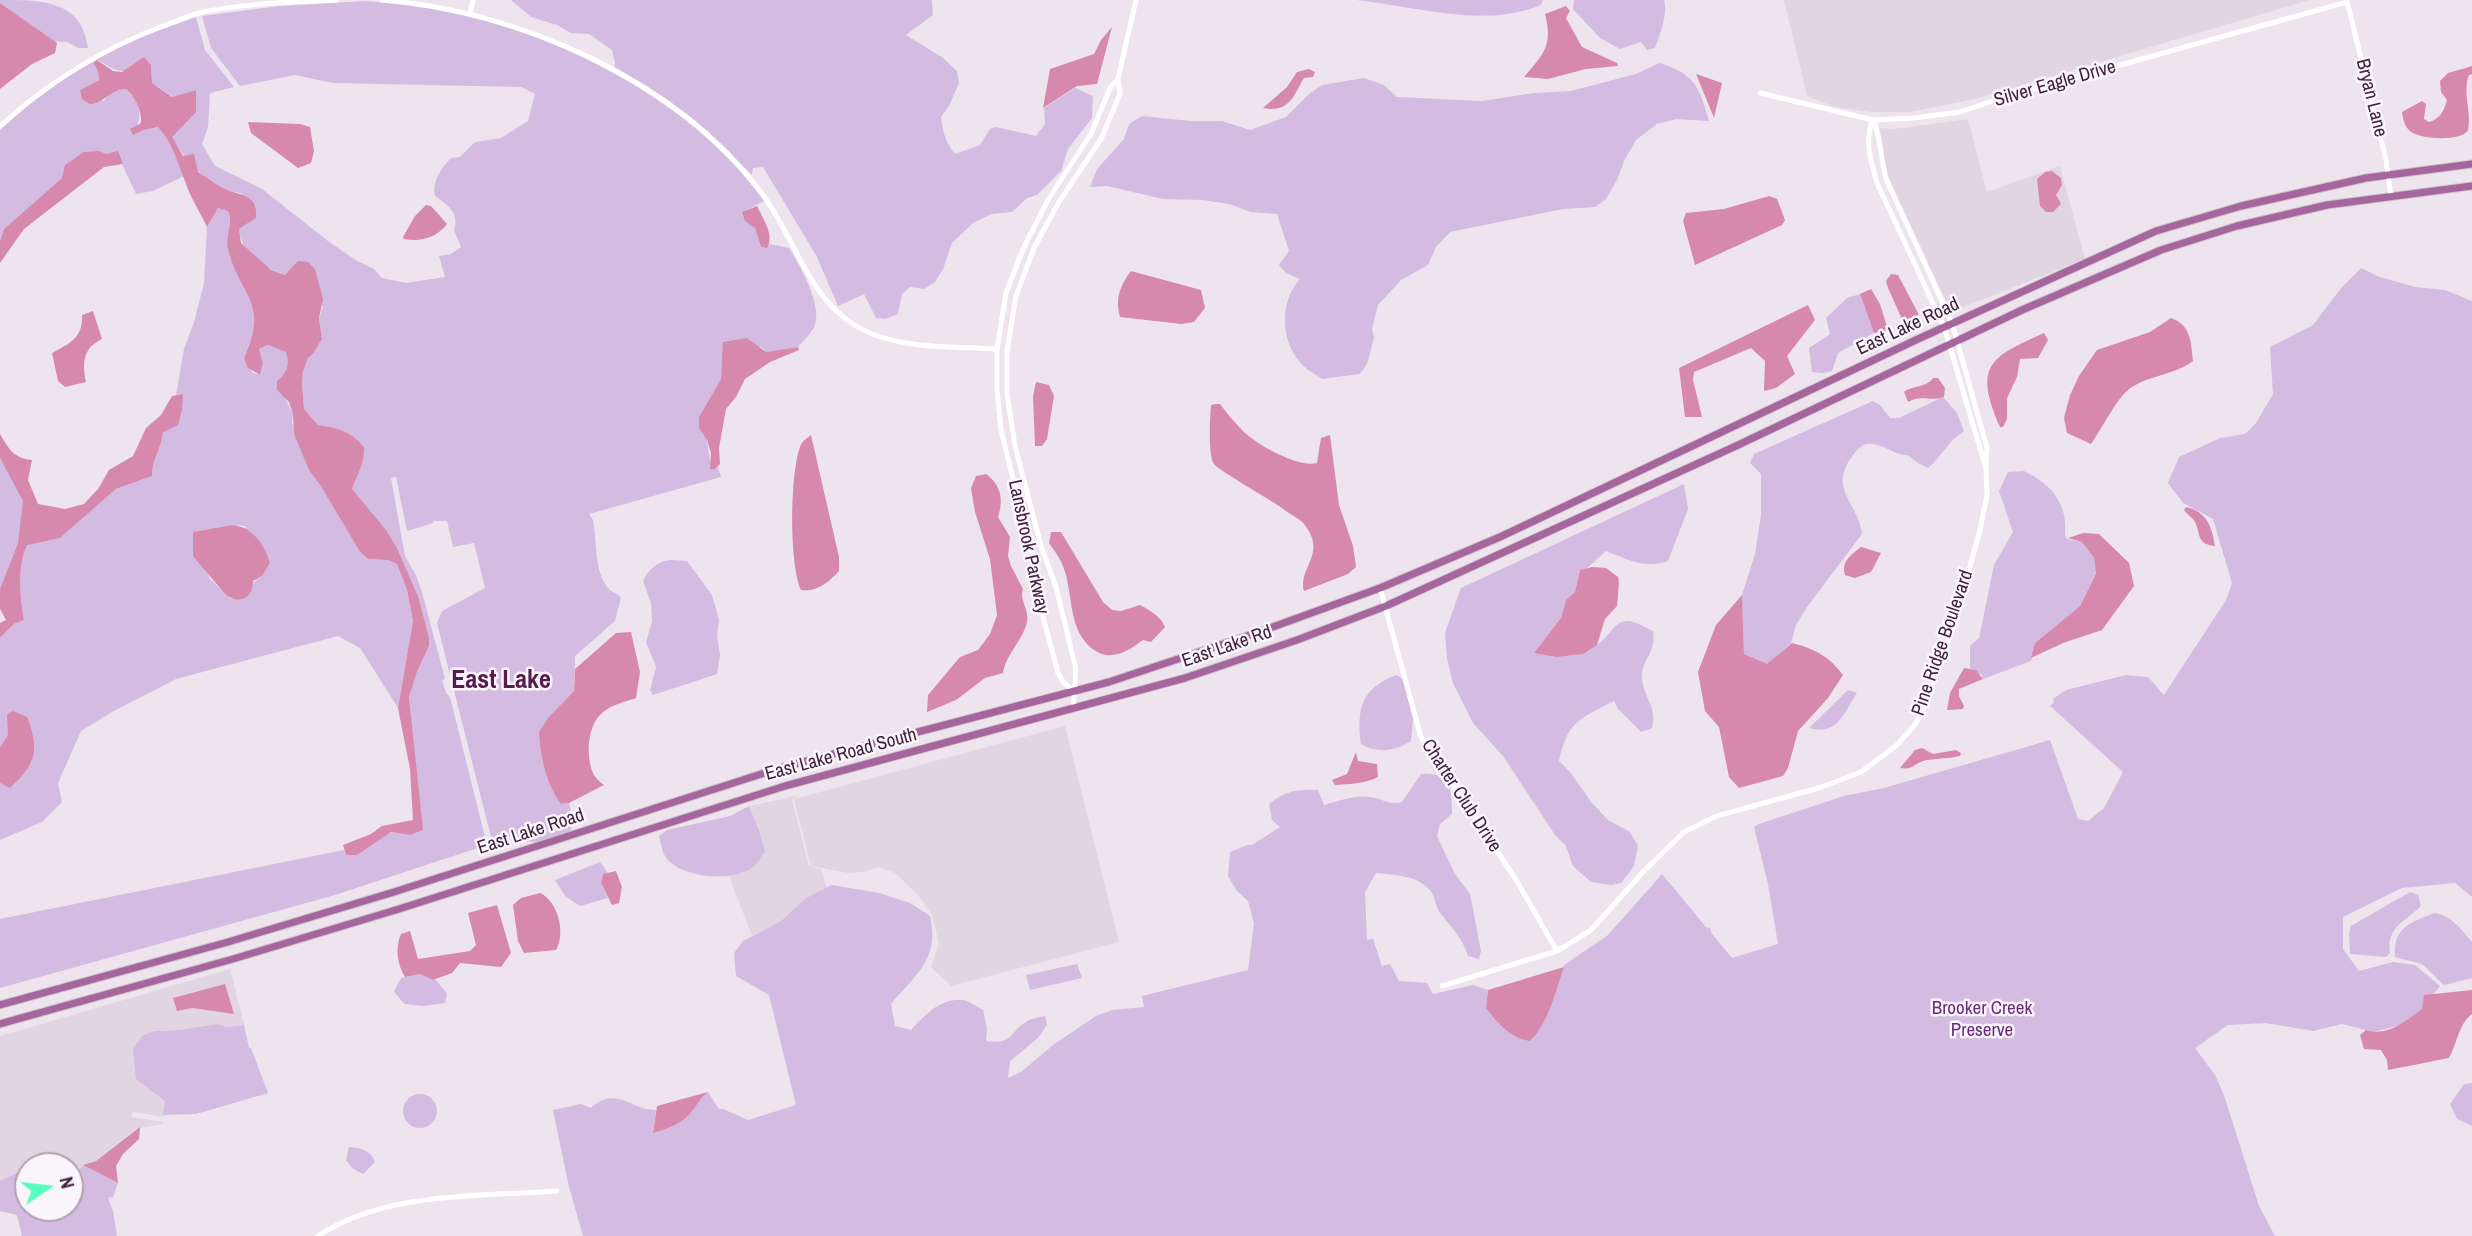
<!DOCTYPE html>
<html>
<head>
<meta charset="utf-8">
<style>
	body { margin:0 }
	#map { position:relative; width:2472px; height:1236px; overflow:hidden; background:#eee4ee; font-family:"Archivo Narrow",sans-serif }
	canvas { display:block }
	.north { position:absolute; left:14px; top:1152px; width:70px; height:70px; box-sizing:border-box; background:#faf5fa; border:2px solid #b0a1ae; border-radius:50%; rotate:76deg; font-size:19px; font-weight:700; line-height:28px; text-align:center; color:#41223d }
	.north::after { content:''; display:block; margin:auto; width:24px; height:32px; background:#55fbbf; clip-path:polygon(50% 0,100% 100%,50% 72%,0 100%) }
</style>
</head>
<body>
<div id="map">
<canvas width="2472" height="1236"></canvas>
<div class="north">N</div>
</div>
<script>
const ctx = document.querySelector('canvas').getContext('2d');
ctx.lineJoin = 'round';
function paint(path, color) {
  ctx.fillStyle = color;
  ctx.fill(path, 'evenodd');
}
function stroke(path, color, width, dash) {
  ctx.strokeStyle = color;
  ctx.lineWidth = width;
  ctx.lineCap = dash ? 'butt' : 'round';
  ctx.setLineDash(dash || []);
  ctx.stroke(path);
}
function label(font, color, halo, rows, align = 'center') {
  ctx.font = font + ' "Archivo Narrow",sans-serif';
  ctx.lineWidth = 5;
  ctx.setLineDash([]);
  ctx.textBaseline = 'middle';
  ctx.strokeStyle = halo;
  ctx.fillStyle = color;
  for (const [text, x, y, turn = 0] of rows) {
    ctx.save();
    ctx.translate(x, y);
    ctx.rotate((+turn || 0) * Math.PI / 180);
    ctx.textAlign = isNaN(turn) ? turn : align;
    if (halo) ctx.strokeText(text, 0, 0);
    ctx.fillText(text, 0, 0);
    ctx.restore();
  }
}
const built = new Path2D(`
	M1784,0H2310L1975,99L1910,112H1870L1835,107L1807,96Z
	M1968,119L1987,192L2060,166L2085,259L1951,312L1889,178L1883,157L1880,128L1894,129Z
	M1065,726L1119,942L951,986L931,967L939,944L932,915L917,894L895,873L879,867L864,872L848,873L811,866L794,799Z
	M800,795L792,800L809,866L821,869L827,888L806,898L781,921L752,936L729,876L743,873L759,830L749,806Z
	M230,969L244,1025L227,1027L217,1024L179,1030L155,1031L165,1100L163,1117L133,1112L131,1117L163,1122L162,1124L140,1128L131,1133L96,1161L83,1165L77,1172L70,1169V1166H28V1174L19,1172L0,1181V1036Z`);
const green = new Path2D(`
	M0,0C42,0 82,0 88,48H78L67,42L53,41L0,3Z
	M511,0H932L933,15L906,35L943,58L957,71L959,83L949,106L941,117C943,132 945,142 955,154L980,145L990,129L996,127L1036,136L1045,124L1044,108L1075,88L1093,96L1092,118L1068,149L1061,171L1037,195L1027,198L1012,212L991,214L973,223L952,243L943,269L935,282L924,289L910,287L902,294L898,314L885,319L876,318L864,294L838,306L817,257L763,167L753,168L752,175L697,123L614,68L615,63L612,50L589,34L571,33L557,25L531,17Z
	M1356,0H1543L1541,5C1484,29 1414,6 1356,0Z
	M1574,0H1664C1668,14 1660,35 1655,48L1647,50L1641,42L1620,49L1600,38L1573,9Z
	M365,1C400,4 436,7 470,16C578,44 699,109 764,201L743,212L755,228L761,247L767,248L769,244L789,248C800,266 822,304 815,325C812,333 804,340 798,347L766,352L761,347L722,365L721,379L699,417V428L707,440L710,460L715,469L718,467L721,477L589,514L593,520C597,540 594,571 608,588C612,593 617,592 621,598L615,621L575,656L574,691L539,732C540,756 546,784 561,804L569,803L573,818L570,833C543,841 532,847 506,835L492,841L437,623L442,611L485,588L474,543L453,547L447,521H433V523L407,531L396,477L391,478L405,556L416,575L422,592L445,679L442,680L446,693L450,697L487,845L335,895L0,988V919L344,850L346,855L391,832L410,835L422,830L409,697L417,672L429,646L418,596L397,548L352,489C357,474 364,463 364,447C351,431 338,428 318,425L304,409L302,384L303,372L308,358L313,354L322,339L319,318L323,307L293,267L285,275C263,268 241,252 239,229L256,218L241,193C211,191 186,161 171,137L196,90L173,97L152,83L151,65C122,72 124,76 98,60L93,63L98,71L99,80L80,90L104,101C109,92 116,89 125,88C142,102 143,118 133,135L144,130L159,127C167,137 181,164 184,176L153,191L136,194L122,164L99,151L62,178L4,229L0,241V130C30,103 63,76 100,56C130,39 163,29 196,17L205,50L234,87L210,93L208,127L202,144L215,166L262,189L328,241L357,261L374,269L382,278L406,283L445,277L439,256L451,254L461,247L454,230C460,212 448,206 435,196C432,181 441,169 451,158L460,157L475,142L501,138L528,121L535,94L521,87L333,83L295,75L240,86L211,48L202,16L280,6Z
	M1659,63C1695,74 1699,86 1709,121L1676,119L1657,124L1636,140L1625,159L1617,180L1606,199L1595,207L1563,209L1450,232L1436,247L1428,265L1401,280L1378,305L1372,329L1374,338L1367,364L1360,374L1322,379C1315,374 1305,369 1300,362C1280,340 1280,300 1300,279L1286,273L1279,265L1289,251L1277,214L1251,212L1229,204L1203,200L1163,199L1107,186L1090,187L1097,169L1124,139L1129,124L1142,116L1190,121H1222L1250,130L1286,117L1309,94L1322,85L1364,78L1384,85L1397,97L1482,101L1534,93L1571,91L1636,74Z
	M218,208L228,210L231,216C226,236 234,268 244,286C248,295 256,305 256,316C256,328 249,347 244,358L253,373L260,375L263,363L259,349L269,345L286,352L288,361L286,400L293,414L292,422L309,470L320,485L360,552L368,559L388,560L397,564L407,590L413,621L398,708L360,648L338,636L176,679L112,712L81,731L58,783L62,802L42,822L0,840V783L3,785L8,735L0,747V638L14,624L24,620C20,596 17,567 27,544L60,538L116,489L152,476C153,458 161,449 163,432L169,428L183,394L176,395L184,349L194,322L204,283L207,227ZM232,525L245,526L262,576L231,599L210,579L193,532Z
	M2361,268L2380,277L2415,287L2445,290L2472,301V897L2455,883L2402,888L2343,917V949L2359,971L2393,962L2415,965L2440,986L2412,1022L2374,1032L2342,1024L2313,1031L2266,1023L2228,1025L2195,1048L2215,1075L2224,1095L2259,1206L2275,1236H583L569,1187L553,1110L581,1104L591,1108C615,1084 635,1112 656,1110L653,1132C667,1129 680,1125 690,1114C697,1106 699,1099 708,1092L719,1109H723L748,1120L796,1105L769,995L736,976L734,953L743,941L781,921L806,898L832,885L879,893L910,903L930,916C940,959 916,974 891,1004L895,1026L911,1030C925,1015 940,998 963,1000C969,1001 977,1007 983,1010L987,1028L986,1041C1015,1045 1009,1031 1029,1020C1033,1018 1040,1017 1045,1016L1047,1025L1038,1038L1010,1061L1008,1078L1021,1072L1053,1045L1096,1016L1112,1010L1144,1007L1142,996L1248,970L1254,923L1248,901L1237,891L1228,876L1230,852L1247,845H1252L1280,827L1272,820L1269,804C1285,791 1298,789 1318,790L1324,805C1339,801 1354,795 1369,797C1382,798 1389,806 1402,802L1421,774C1450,772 1452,789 1452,814L1440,824L1437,836L1455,874L1470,894L1481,951L1479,959L1468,956C1463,939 1452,928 1441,914C1436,908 1436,900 1432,893C1420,875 1395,875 1376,873L1365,892L1367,940L1373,939L1382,966L1390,964L1399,981L1427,983L1433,994L1473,985L1488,990L1486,1008L1499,1024L1550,1006L1564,965L1608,935L1662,874L1706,927L1710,928L1712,934L1732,958L1778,944L1768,884L1754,827L1759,824L1844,796L1884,788L2050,740L2078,819L2088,821L2104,808L2123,772L2050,706L2054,702L2053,699L2066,690L2126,675L2148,677L2164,695L2226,600L2232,583L2213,519L2183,503L2168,483L2179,457L2220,438L2245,434L2256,423L2273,394L2270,347L2313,325L2342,287Z
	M1860,294L1874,333L1838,353L1832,371L1823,373L1812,372L1809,348L1830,334L1826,318L1847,298Z
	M1943,397L1957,413L1964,431C1947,442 1943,455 1928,468L1918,463L1908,455C1894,456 1885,444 1872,444C1863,443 1859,448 1854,454C1826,488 1859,503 1862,534L1807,607L1796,625L1791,643L1767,665L1744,654L1742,595L1755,554L1761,515V474L1750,463L1754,454L1873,401L1880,405L1890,418H1899Z
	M0,458L25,497L18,543L0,589Z
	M2024,471C2051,484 2068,503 2065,535L2067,539L2082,542L2094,558L2096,572L2080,606L2035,643L2031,661L1983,679L1982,675L1970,668V646L1979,638L1994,565L2013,532L1999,491L2008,472Z
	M1684,484L1688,509L1668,561C1646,569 1628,560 1606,551L1586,569L1580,570L1575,592L1566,600L1561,618L1535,652C1563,660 1585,658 1606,637C1613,630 1616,621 1628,621C1635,621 1646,628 1653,631C1657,653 1640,661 1642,679C1644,698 1658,709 1652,728L1641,732L1618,709L1614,701C1581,718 1567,721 1559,761L1570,772L1592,803L1608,820L1630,832L1638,846L1634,866L1621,883L1611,885L1591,882L1573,866L1566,846L1555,835L1503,756L1473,723L1453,683L1447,659L1445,633L1461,588Z
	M671,560L687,561L712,595L719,620L717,635L720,655L717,674L653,695L650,690L656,667L646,642L652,621L651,603L643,581C649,569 657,561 671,560Z
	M1397,675L1403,679L1413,719L1411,741C1396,751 1377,754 1361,744C1356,709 1362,687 1397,675Z
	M1848,690L1857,693C1843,714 1838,736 1809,728Z
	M749,806L759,830L765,851C761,856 758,864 752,868C732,882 686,878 669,861C662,855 661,844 659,836L667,830L730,816Z
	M600,862L608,873L603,874L601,883L608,898L580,906L565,896L555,880Z
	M2410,892L2418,895L2421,906C2405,922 2386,927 2390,953L2386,957L2350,954L2349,934L2351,926Z
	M2434,913C2450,914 2462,930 2472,942V978L2444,985L2422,964L2395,957C2393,927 2410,923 2434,913Z
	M1077,964L1082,978L1030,990L1026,975Z
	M420,974L433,980H436L447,994L445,1003L423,1006L404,1004L394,991L401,978Z
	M218,1024L227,1027L244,1025L249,1048H251L268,1093L196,1114L163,1115L165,1101L136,1079L133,1049L142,1036L155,1031L179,1030Z
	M2472,1083V1126L2457,1119L2450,1104L2464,1084Z
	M403 1111a17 17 0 1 1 34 0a17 17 0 1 1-34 0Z
	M349,1147C361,1148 371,1150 375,1162L363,1174L352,1168L346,1160Z
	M83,1165L118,1183L113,1197L108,1198L113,1211L117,1236H22L17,1215L0,1211V1181L19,1172L28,1174V1208H70V1169L77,1172Z`);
const water = new Path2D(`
	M0,3L57,43L55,53L32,64L0,89Z
	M1566,6L1570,11L1566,18L1582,47L1617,63L1618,66L1586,69L1548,79L1524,77C1544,54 1553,45 1545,14Z
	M1112,27L1097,84L1077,86L1043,108L1050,69L1094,54L1101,40Z
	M144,57L151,65L152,83L172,97L196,90V112L172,137L183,156L194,154L198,172C208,178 221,189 233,192C247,196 258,199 256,218L239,229L241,243L271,270L285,275L298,261L308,262L315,269L323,299L319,318L322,339L313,354L308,358L303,372L302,384L304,409L318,425C338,428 351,431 364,447C365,463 357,475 352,489L386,530L397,548L418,596L429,638V646L417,672L409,697L423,830L410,835L391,832L357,855H346L343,845L371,834L382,826L413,820L410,769L398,708L413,621L407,590L397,564L388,560L368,559L360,552L320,485L309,470L294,434L293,414L289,402L277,390V381C287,373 290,365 286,352L268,345L259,349L263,363L260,375L248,368L244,358C270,302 240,297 228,249C225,236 234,222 228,211L218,208L207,227C200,212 190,197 185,181C178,163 172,142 158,127L144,130L133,135L130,129L141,123C142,111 135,96 126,89C110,89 105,103 90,104L82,99L80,90L99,80L98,71L93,63L97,60L113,71L122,72Z
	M2472,66V74L2469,75C2462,92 2472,113 2468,130C2462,142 2421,139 2411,132C2405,127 2403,120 2402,112L2422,101L2426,104L2424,119L2429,122C2440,119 2444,111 2447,100L2441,92L2440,81L2448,73Z
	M1309,69L1315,72L1313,77L1304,78C1293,97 1289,113 1263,108L1287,87L1297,72Z
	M1696,74L1722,83L1714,118Z
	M248,122L300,124L310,127L314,151L311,163L298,168L251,133Z
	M99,151L106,154L118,151L123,164L104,167L24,229L0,263V241L4,229L62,178L65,165L84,152Z
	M2052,171L2061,178L2062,185L2056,195L2061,204L2053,212H2046L2040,206L2037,179L2045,172Z
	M1769,196L1777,199L1785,220L1782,225L1695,265L1683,221L1686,213L1724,209Z
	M426,205L431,206L447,224C436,238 421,242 404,239L403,237L415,216Z
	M757,206C763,219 775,235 767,248L761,247L755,228L745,221L742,212Z
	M1131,271L1201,290L1205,308L1194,322L1181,324L1120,317C1115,298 1120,286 1131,271Z
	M1891,274L1898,275L1918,313V319L1905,326L1888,288L1886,281Z
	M1871,289L1880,304L1888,330L1874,333L1860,294Z
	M1808,305L1815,320L1787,356L1795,374L1776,388L1764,391L1765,361L1751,348L1694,372L1693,380L1702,417H1685L1679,368Z
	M93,311L102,339C83,348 82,363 86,382L65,387L58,381L52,353C70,343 83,338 82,315Z
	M2171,318C2191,325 2191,342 2193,361C2174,375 2151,375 2132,387C2118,395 2102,429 2091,444L2067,433L2064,418L2070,395L2079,376L2097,350L2150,332Z
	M2044,333L2048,340L2038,358L2020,359L2017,377L2007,398V419L2003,427H2000C1974,366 1988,358 2044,333Z
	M747,338L766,352L798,347L799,350L770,362L745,379L736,397L726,409L719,448L720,464L715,469H710L711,453L707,440L699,428V417L721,379L723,342Z
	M1933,378H1938L1945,388L1944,397C1930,402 1921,394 1908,402L1904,392C1913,385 1926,388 1933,378Z
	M1036,382L1049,385L1054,396L1047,439L1042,446H1035L1033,396Z
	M183,394L182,410L178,425L163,432C161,450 153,457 152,476L116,489L60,538L27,545C17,567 20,596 24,620L14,624L0,638V623L6,620L0,609V589L18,543L23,501L0,458V434C9,449 13,458 32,460L28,480L38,504L65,509L84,504L98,489L109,470L133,456L146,428L161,415L172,396Z
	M1216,404H1220C1227,413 1234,422 1242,430C1255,444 1298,468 1317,463L1321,438L1330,435L1339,505L1353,546L1356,567L1348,574L1304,591C1298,567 1328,554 1304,524C1299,518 1289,514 1282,508C1271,500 1218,470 1214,464C1208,455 1210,418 1211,405Z
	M811,435L839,557V571C828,583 817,592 801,590C789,562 790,475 800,447C802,441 806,439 811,435Z
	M986,474C1001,485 1004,500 998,517L1010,537L1008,556L1011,566L1023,589C1019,601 1030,610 1027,622C1023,640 1006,654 1003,673L985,678L956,700L927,712L928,695L960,657L978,650L990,634L997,615L990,559L975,512L971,488L976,476Z
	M2186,507C2207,512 2212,527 2215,546C2194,544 2202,531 2193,519C2190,516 2187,514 2184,510Z
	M232,525C253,527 264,544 270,563L262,576L253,581C253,599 239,605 225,594L193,556V532Z
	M1051,532H1061L1103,602L1112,610L1121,611L1140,605C1150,610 1161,617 1165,627L1151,642L1143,640C1129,651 1110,662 1094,650C1067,631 1074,594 1063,566C1060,558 1054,550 1049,543Z
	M2083,533L2099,534L2129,563L2134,586L2102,630L2063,643L2031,658L2035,643L2080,606L2096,573L2094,558L2082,542L2068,538Z
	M1861,547L1881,553L1871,572L1855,578L1845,575C1841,561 1851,555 1861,547Z
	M1592,567L1606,568L1618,577L1619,583L1617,606L1605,619L1597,645L1583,654L1557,657L1534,653L1561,618L1566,600L1575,592L1580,570Z
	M1742,595L1744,654L1767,664L1792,643C1815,649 1829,656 1843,675L1828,698L1798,731L1788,768L1783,776L1739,788L1729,777L1719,727L1705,711L1698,672L1716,625Z
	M631,632L640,672L636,698C624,702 610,705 601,714C587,727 586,756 593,773C595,778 600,782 604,785L569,803L561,804C546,784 540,756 539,732L549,717L574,691L575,669L616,633Z
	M1964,668L1976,670L1983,679L1959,689V696L1964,706L1963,709L1947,710L1950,693Z
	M13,711L27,717C40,750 36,764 10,788L0,783V747L8,735L7,715Z
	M1922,748L1933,754L1956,750L1961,753L1960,756C1948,759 1934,758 1923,761C1913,765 1912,770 1900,768L1915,750Z
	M1356,752L1358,761L1377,764L1378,777C1366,784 1348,784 1335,785L1332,780L1347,774Z
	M616,871L622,887L619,903L612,905L601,883L603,874Z
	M540,893C558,901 566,933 556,950L524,953L518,941L513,905L521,898Z
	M497,905L511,953L501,967L460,963L452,973L433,980L420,974L405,977C397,964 395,948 401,934L410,931L418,959L470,951L476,945L468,913Z
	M1564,967C1555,992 1549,1022 1530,1041C1511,1038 1497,1023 1486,1008L1488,990Z
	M225,984L234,1014L192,1008L177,1011L173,998Z
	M2472,990V1014C2459,1023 2457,1044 2449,1058L2388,1070L2387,1060L2381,1050L2364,1049L2360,1035L2366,1030C2387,1037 2406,1021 2422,1009L2424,995Z
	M708,1092C699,1099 697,1106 690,1114C680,1125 666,1129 653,1133L657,1106Z
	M140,1127L139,1139L123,1154L116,1166L118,1183L83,1165L96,1161Z`);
const minor = new Path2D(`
	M382,0C519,11 676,80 760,191C793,233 806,294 853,324C892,350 952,346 997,349
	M2347,1L2386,160L2391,196
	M470,13L473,0
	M1760,93L1873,120L1914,118L1960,112L2005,97L2347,2
	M1873,120C1881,136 1881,161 1886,179L1952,323L1987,448L1986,466
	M0,126C49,82 102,49 163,26C175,22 187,16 199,13C243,3 292,2 337,0
	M1380,588L1421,737L1515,878L1557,951
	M1073,690L1064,683L1058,673L1038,598L1030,547L1001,430L997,390V349L1006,293L1024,247L1049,198L1091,134L1110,88L1118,79
	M1074,708C1073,693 1077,680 1075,665L1056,587L1041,546L1015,446L1007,394V351L1016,296L1034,248L1059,202L1101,139L1120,94L1118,79L1136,0
	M1442,986L1557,951L1591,930L1644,871L1684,832L1717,816L1822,787L1861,772L1897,745L1914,726L1923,711L1953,628L1980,530L1987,495L1986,468L1944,327L1877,183C1871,162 1864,140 1873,120
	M318,1236C387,1191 478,1197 557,1191`);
const major = new Path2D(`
	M0,1005L228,942L394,892L780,768L1109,682L1259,632L1380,588L1500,537L1918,339L2156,231L2241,206L2366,178L2472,164
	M0,1024L233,959L399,909L785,786L1185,678L1297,640L1386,606L1736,446L2022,310L2161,250L2237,226L2327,205L2472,186`);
const streetNames = [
	["Silver Eagle Drive",2055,84,-16],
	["Bryan Lane",2371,98,76],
	["East Lake Road",1908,327,-25],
	["Lansbrook Parkway",1028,547,78],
	["Pine Ridge Boulevard",1943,643,-71],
	["East Lake Rd",1227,647,-19],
	["East Lake Road South",841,755,-15],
	["Charter Club Drive",1461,796,57],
	["East Lake Road",531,832,-18]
];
const parkNames = [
	["Brooker Creek",1982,1009],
	["Preserve",1982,1031]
];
const districtNames = [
	["East Lake",501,681]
];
paint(built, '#e2d5e2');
paint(green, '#d4bbe1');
paint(water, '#d689ac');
stroke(major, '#cac1c9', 9);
stroke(minor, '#fff', 5);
stroke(major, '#a7659e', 7);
label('19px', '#41223d', '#faf5fa', streetNames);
label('19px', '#69297b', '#faf5fa', parkNames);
label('bold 26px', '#551c4d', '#faf5fa', districtNames);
</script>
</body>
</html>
